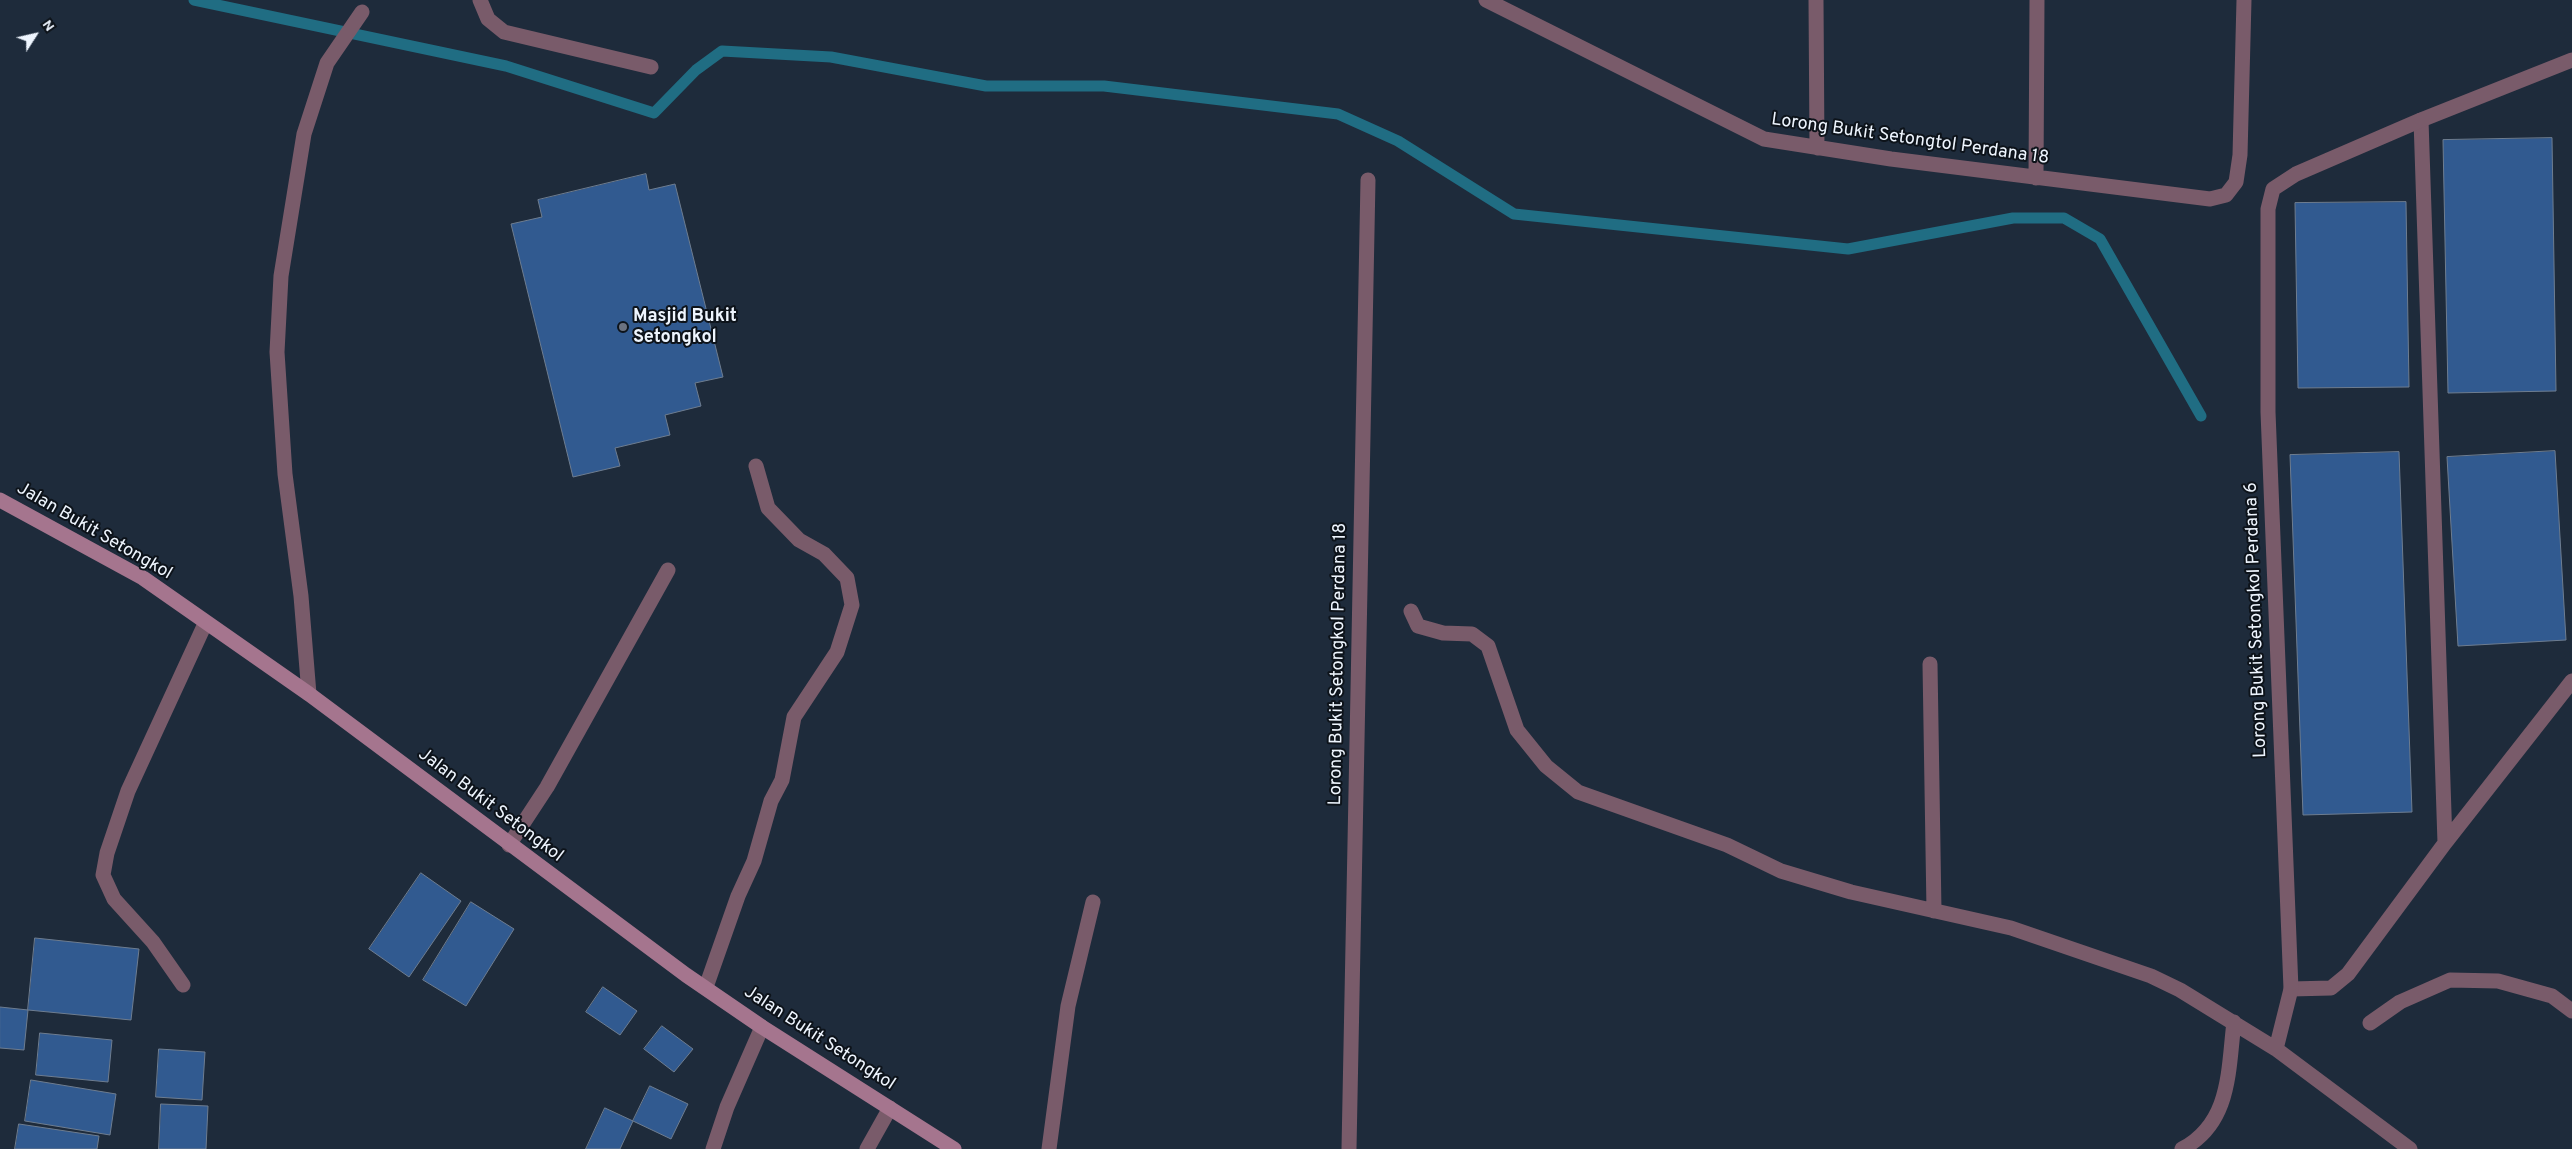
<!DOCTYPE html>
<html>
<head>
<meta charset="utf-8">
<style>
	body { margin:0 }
	#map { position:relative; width:2572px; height:1149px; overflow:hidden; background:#1e2b3b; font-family:Overpass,sans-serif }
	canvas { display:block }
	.north { position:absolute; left:10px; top:10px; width:50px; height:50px; -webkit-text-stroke:4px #0d131a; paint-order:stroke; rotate:55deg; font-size:14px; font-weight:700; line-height:20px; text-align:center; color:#eef5fe }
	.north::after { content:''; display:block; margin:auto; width:18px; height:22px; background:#eef5fe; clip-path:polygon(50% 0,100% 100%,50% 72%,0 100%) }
</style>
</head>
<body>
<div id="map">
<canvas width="2572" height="1149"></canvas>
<div class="north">N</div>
</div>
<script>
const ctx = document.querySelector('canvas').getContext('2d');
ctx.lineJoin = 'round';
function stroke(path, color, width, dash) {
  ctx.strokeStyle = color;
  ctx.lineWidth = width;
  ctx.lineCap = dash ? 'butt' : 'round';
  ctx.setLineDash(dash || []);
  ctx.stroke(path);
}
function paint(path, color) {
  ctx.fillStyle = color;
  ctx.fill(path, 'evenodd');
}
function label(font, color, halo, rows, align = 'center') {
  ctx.font = font + ' Overpass,sans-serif';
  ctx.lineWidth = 4;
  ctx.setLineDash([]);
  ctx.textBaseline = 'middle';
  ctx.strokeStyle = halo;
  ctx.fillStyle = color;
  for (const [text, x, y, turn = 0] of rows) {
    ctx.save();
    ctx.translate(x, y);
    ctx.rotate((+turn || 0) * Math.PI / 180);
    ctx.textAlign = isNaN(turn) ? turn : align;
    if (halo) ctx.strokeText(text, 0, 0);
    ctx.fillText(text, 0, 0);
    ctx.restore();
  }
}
const stream = new Path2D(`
	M194,0L506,66L654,113L696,70L722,51L831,57L986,86H1104L1338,114L1398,141L1514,214L1848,249L2013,218H2064L2100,239L2201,416`);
const building = new Path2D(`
	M2552,138L2556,391L2448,393L2443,140Z
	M646,174L649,190L675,184L723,377L695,383L701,406L665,415L670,435L615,448L620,466L573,477L511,224L542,217L538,200Z
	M2406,202L2409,387L2298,388L2295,203Z
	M2555,451L2566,640L2458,646L2447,457Z
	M2399,452L2412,812L2303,815L2290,455Z
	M421,873L461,901L409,977L369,949Z
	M471,902L514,929L466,1006L423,980Z
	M35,938L139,949L131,1020L28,1010Z
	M603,987L637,1011L620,1035L586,1012Z
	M0,1007L28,1010L24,1050L0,1048Z
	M662,1026L693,1049L674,1072L644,1049Z
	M40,1033L112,1040L108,1082L36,1075Z
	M159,1049L205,1052L202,1100L156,1097Z
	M31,1080L116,1094L110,1135L25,1121Z
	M650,1086L688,1104L671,1139L633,1121Z
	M161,1104L208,1106L206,1149H159Z
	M605,1108L633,1121L620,1149H586Z
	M19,1124L99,1136L97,1149H15Z`);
const lane = new Path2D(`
	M2421,120L2445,843
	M509,845L547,787L668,570
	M2291,989L2331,988L2348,974L2445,843L2572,681
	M2370,1023L2400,1002L2450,980L2498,981L2552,996L2572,1011
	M1049,1149L1068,1006L1093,902`);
const street = new Path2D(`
	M480,0L488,19L504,32L651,67
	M1486,0L1764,139L1891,159L2210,199L2226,195L2236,182L2240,155L2244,0
	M1816,0L1817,148
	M2036,178L2037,0
	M1411,611L1418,626L1443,633L1472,634L1488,646L1517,730L1546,766L1578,792L1727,845L1781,871L1851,892L2011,928L2151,976L2180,990L2276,1049L2410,1149
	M1930,664L1934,911
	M309,694L301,596L285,474L277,352L281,276L304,134L327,63L362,12
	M183,985L153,942L114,899L103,875L107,853L128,791L205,624
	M706,987L738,896L754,861L771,801L782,780L794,717L837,652L852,605L847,578L824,554L799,540L768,508L756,466
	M2276,1049L2291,989L2268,412V209L2273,189L2296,174L2421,120L2572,60
	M713,1149L727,1107L762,1027
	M867,1149L890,1108
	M1349,1149L1368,180
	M2182,1149C2231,1123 2228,1071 2234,1022`);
const secondary = new Path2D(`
	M0,500L143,578L309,694L686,975L762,1027L954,1149`);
const markers = [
	[623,327,5,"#6b7280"]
];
const streetNames = [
	["Lorong Bukit Setongtol Perdana 18",1910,140,8],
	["Jalan Bukit Setongkol",94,532,30],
	["Lorong Bukit Setongkol Perdana 6",2257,620,-92],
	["Lorong Bukit Setongkol Perdana 18",1339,664,-89],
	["Jalan Bukit Setongkol",490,806,37],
	["Jalan Bukit Setongkol",819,1039,33]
];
const poiNames = [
	["Masjid Bukit",633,317],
	["Setongkol",633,338]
];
stroke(stream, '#206d83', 11);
paint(building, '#315a90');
stroke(building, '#6e7d90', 1);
stroke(lane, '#795b6a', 15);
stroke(street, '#795b6a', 15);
stroke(secondary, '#a5758e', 15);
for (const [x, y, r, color] of markers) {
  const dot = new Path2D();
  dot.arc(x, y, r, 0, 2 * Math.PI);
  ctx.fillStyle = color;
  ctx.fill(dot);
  stroke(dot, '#0d131a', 2);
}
label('18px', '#eef5fe', '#0d131a', streetNames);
label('bold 18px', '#eef5fe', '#0d131a', poiNames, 'left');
</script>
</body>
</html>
